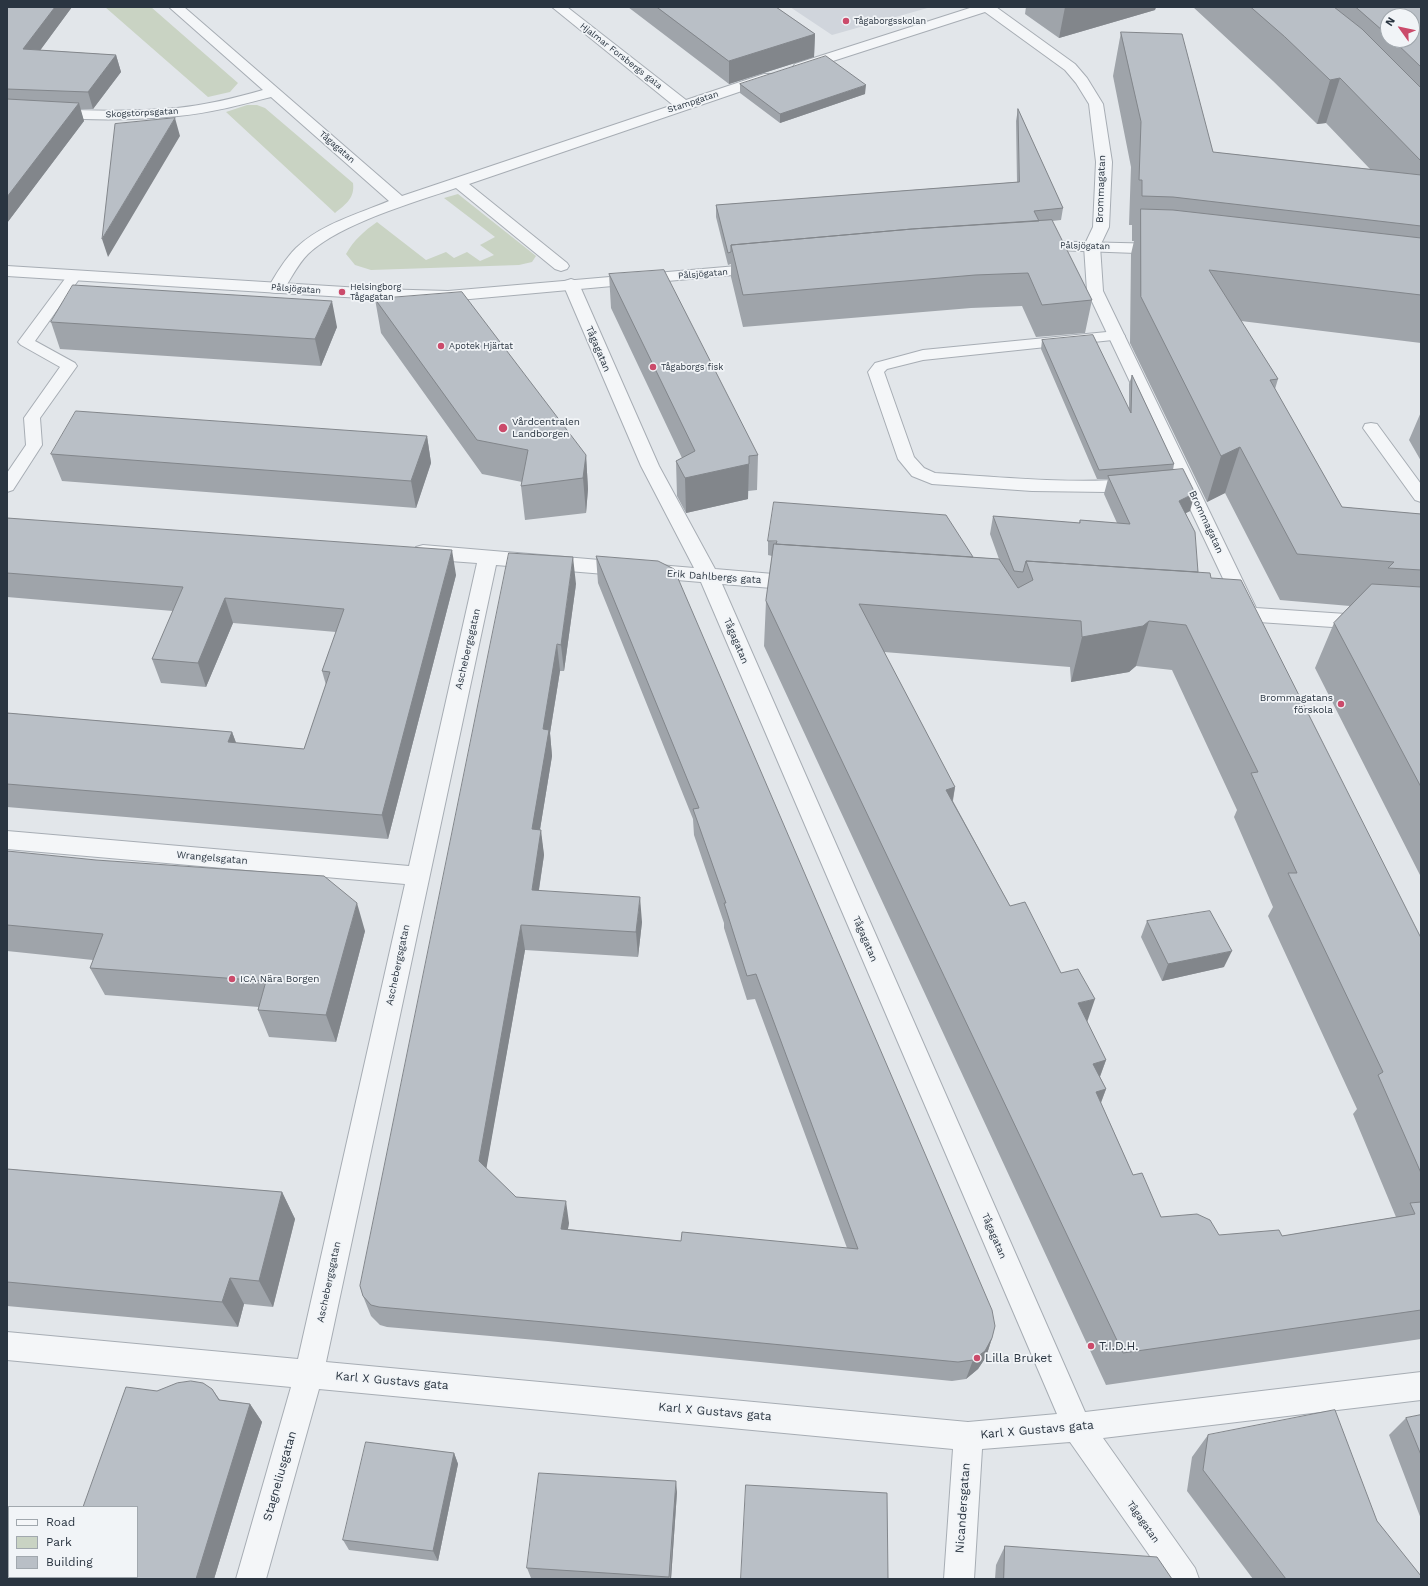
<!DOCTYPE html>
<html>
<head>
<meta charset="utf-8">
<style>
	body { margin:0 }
	#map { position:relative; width:1428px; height:1586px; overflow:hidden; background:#e2e6ea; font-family:"Work Sans",sans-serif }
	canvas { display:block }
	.frame { position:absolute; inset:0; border:8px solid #2a3541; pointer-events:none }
	.legend { position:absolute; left:8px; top:1506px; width:130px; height:72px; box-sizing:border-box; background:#f1f4f7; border:1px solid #a1a8ae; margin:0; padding:5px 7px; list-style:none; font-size:12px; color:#2a3541 }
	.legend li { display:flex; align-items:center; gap:8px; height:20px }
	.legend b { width:20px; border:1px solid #a1a8ae }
	.north { position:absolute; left:1380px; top:8px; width:40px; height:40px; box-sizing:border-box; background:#f1f4f7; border:1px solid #a1a8ae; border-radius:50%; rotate:303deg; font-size:11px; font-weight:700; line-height:16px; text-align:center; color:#2a3541 }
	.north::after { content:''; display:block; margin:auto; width:14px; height:18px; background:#cb4b6b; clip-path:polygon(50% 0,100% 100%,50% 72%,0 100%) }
</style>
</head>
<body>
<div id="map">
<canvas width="1428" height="1586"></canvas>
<div class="frame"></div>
<ul class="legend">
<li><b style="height:5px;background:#f4f6f8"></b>Road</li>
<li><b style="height:11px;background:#c9d3c3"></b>Park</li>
<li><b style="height:11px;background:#b9bfc6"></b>Building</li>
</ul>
<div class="north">N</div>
</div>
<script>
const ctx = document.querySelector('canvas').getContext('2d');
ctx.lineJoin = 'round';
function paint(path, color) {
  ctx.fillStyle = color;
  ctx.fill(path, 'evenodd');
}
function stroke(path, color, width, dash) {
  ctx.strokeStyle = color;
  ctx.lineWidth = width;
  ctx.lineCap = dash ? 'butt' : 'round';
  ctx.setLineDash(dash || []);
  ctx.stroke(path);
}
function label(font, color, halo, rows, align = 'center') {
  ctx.font = font + ' "Work Sans",sans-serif';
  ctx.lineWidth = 3.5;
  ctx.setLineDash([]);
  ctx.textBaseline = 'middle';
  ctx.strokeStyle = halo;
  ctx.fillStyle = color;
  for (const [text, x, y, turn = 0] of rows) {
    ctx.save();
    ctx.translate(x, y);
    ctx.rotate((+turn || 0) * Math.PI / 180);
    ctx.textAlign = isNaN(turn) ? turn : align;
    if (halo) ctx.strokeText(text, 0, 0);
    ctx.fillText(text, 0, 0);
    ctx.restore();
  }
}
const built = new Path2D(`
	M790,7H931L832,35Z`);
const green = new Path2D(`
	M105,7H151L238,83L230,92L208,97Z
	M247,105H257L265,108L353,183C355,198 346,204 335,213L226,112Z
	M458,194L536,256L532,262L519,265L371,270L355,265L346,254C354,240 364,231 377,222L426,260L446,252L454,258L467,252L480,261L494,255L480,245L495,237L444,198Z`);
const service = new Path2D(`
	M75,271L80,272L82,275L35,341L75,363L77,366L40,418L42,445L13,490L7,492V473L26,445L24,418L60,367L21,345L18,342L70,272Z
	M1117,331L1122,333L1125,336L1122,339L923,360L887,369L884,372L914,457L924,468L935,473C1001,477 1066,484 1132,479L1138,481L1140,485L1138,489L1107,492L1032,491L932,484L912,476L898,459L868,372L875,363L923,350Z
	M1371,423L1377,424L1421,484V502L1415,500L1363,428L1365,424Z`);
const minor = new Path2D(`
	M169,7H184L402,196L673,105L552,7H567L686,100L764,74H774L776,77L774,80L469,184L567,263L569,266L567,269L561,271L555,269L456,188C415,202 339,224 308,254C297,265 291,279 282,292L276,293L270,292L268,288C276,274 285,259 296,248C321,224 358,214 389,201L271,97C240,105 210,113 178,116C121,122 64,119 7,115V107C63,110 120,113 177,108C206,105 235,98 263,90Z
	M973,7H996L1075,64L1087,78L1103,104L1112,162L1109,227L1100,246L1103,291L1256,608L1421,619V633L1229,620L1222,618L1219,613L1222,608L1236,606L1087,291L1084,246L1093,227L1096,162L1089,104L1076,83L1065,70L985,12L805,70H795L793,67L795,64Z
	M571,279L577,281L579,284L659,466L715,569L797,576L804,578L807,583L804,588L797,590L722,584L1085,1412L1421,1372V1400L1103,1438L1195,1568L1199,1579H1166L1070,1442L982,1449L974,1579H944L953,1449L319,1389L266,1579H236L291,1387L7,1360V1332L298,1359L405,884L7,849V831L409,866L477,563L423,559L416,557L413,552L416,547L423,545L694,568L641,466L563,284L565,281ZM496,565L701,582L1057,1414L968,1422L326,1362Z`);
const tertiary = new Path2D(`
	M1035,241L1163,244L1169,246L1171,249L1169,252L1163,254L1029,249L1027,246L1029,243Z
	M760,264L766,266L768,269L766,272L448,301L377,299L7,276V266L377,289L448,291Z`);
const wall = new Path2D(`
	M7,7H72L40,50L116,55L121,72L93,109H80L84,121L7,223Z
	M628,7H776L815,34L814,57L729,84Z
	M1026,7H1156L1155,10L1059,38L1025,14Z
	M1193,7H1421V343L1241,321L1278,379L1275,389L1342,507L1421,514V877L1315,668L1334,623L1350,606L1280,600L1225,493L1207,502L1130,343L1131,254L1134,241H1132V225H1129L1131,167L1113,76L1121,32L1213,152L1370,169L1326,123L1317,124L1273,81ZM1388,16L1412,40H1388Z
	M740,84L865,94L780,123L740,93Z
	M1018,109L1063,208L1061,220L1052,221L1092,300L1085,333L1036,337L1022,306L971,308L743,327L731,277V264L728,265L716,217V205L1017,182L1016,121Z
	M609,274L758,455L757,490L748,491V499L686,513L677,496L676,461L682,458L611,308Z
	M375,299L586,455L588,489L586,513L525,520L521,486L522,482L482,474L381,333Z
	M51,322L337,327L321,366L60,349Z
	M1042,340L1129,409V384L1132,375L1174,464L1173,470L1190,511L1186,513L1198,572L1211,578L1421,938V1339L1106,1385L764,646L766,601L772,556L768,555V541L999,559L990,534L993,516L1079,523L1080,520L1117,523L1104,494L1108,479H1097L1041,349ZM884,652L1070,667L1071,682L1129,672L1136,666L1172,670L1237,810L1234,817L1273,907L1268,916L1357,1109L1353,1114L1396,1217L1282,1236L1219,1235L1161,1217L1133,1175L1101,1103L1106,1089L1100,1077L1106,1060L1087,1022L1061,973L1010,906L953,801L955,787Z
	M1421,412V461L1409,440Z
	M427,436L431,463L416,508L62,481L51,454Z
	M7,518L456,575L388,839L7,807V713L232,732L236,743L304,749L326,685L322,671L336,632L233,623L206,687L161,683L152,659L173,611L7,597Z
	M596,556L992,1338L986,1357L978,1369L966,1379L952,1381L548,1341L387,1327L380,1325L371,1316L363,1296L360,1286L576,584L564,671H560L550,733L552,756L540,829L544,855L539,890L642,922L638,957L525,950L486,1168L516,1197L569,1223L568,1229L681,1241L847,1248L755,999L747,1000L724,928V923L694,835L693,819L598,583Z
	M7,851L365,931L336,1042L269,1037L258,1010L259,1007L105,995L90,968L93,960L7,951Z
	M1147,921L1224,967L1162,981L1141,937Z
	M7,1169L282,1192L295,1219L273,1307L244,1304L238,1327L7,1306Z
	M212,1389L220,1400L250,1404L262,1422L214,1579H72L70,1577H137L157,1391Z
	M1421,1415V1519L1389,1435L1406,1418Z
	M1208,1435L1377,1521L1421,1579H1253L1187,1491L1192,1457Z
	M454,1453L458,1464L438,1561L349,1550L343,1540Z
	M677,1492L671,1579H550L531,1578L527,1568Z
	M1005,1546L1172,1579H995L996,1565Z`);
const shadedWall = new Path2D(`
	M55,7H72L28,67L23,49Z
	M1065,7H1156L1155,10L1059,38Z
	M815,34L814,57L729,84V61Z
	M116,55L121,72L93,109L88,92Z
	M1340,78L1326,123L1317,124L1330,80Z
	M866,85L865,94L780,123V114Z
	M79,103L84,121L7,223V197Z
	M175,118L180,136L108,257L102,239Z
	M332,301L337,327L321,366L315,339Z
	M427,436L431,463L416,508L411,481Z
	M1240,447L1225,493L1207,502L1221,456Z
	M586,455L588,489L586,513L583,478Z
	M749,464L748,499L686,513L685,478Z
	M1195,493L1190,511L1174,519L1179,501Z
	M452,550L456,575L388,839L382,815Z
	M573,557L576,584L564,671L561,645Z
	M225,598L233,623L206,687L198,663Z
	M1149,621L1136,666L1129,672L1071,682L1082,637Z
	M557,644L560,671L550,733L552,756L536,854L532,829L543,729Z
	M232,732L241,756L228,742Z
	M955,787L947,831L946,790Z
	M541,830L544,855L535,915L532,890Z
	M640,897L642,922L638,957L636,932Z
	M357,903L365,931L336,1042L326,1015Z
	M521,925L525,950L484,1182L479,1161Z
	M1232,951L1224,967L1162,981L1168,964Z
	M1095,999L1081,1040L1078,1003Z
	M1106,1060L1091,1100L1093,1064Z
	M1106,1089L1091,1128L1096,1092Z
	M282,1192L295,1219L273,1307L259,1281Z
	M566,1201L569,1223L564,1249L561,1229Z
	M230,1278L244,1304L238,1327L222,1302Z
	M992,1338L986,1357L978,1369L966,1379L973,1360Z
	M250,1404L262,1422L214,1579H196Z
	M454,1453L458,1464L438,1561L433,1551Z
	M676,1481L677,1492L671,1579H670Z`);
const building = new Path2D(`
	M7,7H55L23,49L116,55L88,92L7,89Z
	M657,7H776L815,34L729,61Z
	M1251,7H1334L1362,29L1421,88V161L1340,78L1330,80L1285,37Z
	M1356,7H1421V67L1393,40H1412V16H1388V35Z
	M1121,32L1182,34L1213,152L1421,175V226L1173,197L1142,196V180H1139L1141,122Z
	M826,56L866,85L780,114L740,84Z
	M7,99L79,103L7,197Z
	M1018,109L1063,208L1034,211L1039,221L912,229L731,245V252L728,253L716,205L1019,182Z
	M175,118L102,239L115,124Z
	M1141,209L1173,210L1421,238V295L1209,270L1278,379L1270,380L1342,507L1421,514V570L1388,568L1394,562L1297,554L1240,447L1221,456L1141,297Z
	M1052,220L1092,300L1042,305L1028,273L975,275L743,295L731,245L912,229Z
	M664,270L758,455L749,456V464L685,478L676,461L695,451L609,274Z
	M73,285L332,301L315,339L51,322Z
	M462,292L586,455L583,478L521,486L528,450L477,440L375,299Z
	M1093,335L1131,413L1132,375L1174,464L1099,470L1042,340Z
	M76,411L427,436L411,481L51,454Z
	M1183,469L1195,493L1179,501L1195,532L1198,572L1026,561L1023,572L1014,571L993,516L1080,523V520L1130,524L1108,476Z
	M774,502L946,515L973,557L776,544L777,541H768Z
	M7,518L452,550L382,815L7,784V713L232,732L228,742L304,749L330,672L322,671L344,609L225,598L198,663L152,659L183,587L7,573Z
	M774,544L999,559L1018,588L1033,580L1026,561L1210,573L1211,578L1241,580L1421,938V1173L1378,1075L1383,1072L1288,873H1297L1251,773L1258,772L1186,625L1149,621L1143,626L1082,637L1081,621L859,604L955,787L946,790L1010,906L1025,902L1061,973L1078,969L1095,999L1078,1003L1106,1060L1093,1064L1106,1089L1096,1092L1133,1175L1142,1173L1161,1217L1197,1214L1210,1220L1219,1235L1279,1230L1282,1236L1415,1214L1410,1203L1421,1202V1310L1123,1353L766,601Z
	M509,553L573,557L561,645L557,644L543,729L549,730L532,829L541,830L532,890L640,897L636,932L521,925L479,1161L516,1197L566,1201L561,1229L681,1241L682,1232L858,1249L756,974L747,976L724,903H726L693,809L699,808L596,556L658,561L674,569L992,1310L995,1326L992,1338L985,1351L973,1360L958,1362L544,1322L379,1307L371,1305L363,1296L360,1286Z
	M1372,584L1421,587V787L1334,623Z
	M7,851L96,860L324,876L357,903L326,1015L258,1010L266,981L90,968L103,934L7,925Z
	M1210,911L1232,951L1168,964L1147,921Z
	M7,1169L282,1192L259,1281L230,1278L222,1302L7,1282Z
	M191,1381L203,1383L212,1389L219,1400L250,1404L196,1579H128L114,1577H137V1507H83L126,1387L157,1391L177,1383Z
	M1335,1410L1377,1521L1421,1576V1579H1286L1203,1470L1208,1435Z
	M1421,1415V1455L1406,1418Z
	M366,1442L454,1453L433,1551L343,1540Z
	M539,1473L676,1481L669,1577L527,1568Z
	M746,1485L887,1493L888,1579H741Z
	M1005,1546L1157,1557L1172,1579H1004Z`);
const markers = [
	[846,21,4,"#cb4b6b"],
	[342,292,4,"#cb4b6b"],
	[441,346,4,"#cb4b6b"],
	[653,367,4,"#cb4b6b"],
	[503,428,5,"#cb4b6b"],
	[1341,704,4,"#cb4b6b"],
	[232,979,4,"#cb4b6b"],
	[1091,1346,4,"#cb4b6b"],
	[977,1358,4,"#cb4b6b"]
];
const farPoinames = [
	["Tågaborgsskolan",854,21],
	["Helsingborg",350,287],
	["Tågagatan",350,297],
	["Apotek Hjärtat",449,346],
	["Tågaborgs fisk",661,367]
];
const farStreetnames = [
	["Hjalmar Forsbergs gata",621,56,38],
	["Stampgatan",693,102,-18],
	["Skogstorpsgatan",142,113,-3],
	["Tågagatan",337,147,41],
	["Pålsjögatan",1085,246,1],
	["Pålsjögatan",703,274,-5],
	["Pålsjögatan",296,289,4]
];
const streetNames = [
	["Brommagatan",1101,189,-88],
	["Tågagatan",598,349,67],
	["Brommagatan",1206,522,65],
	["Erik Dahlbergs gata",714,577,4],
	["Tågagatan",736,641,67],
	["Aschebergsgatan",468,649,-77],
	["Wrangelsgatan",212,858,5],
	["Tågagatan",865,939,67],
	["Aschebergsgatan",398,965,-78],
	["Tågagatan",994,1236,67],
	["Aschebergsgatan",329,1282,-78],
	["Tågagatan",1143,1522,55]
];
const poiNames = [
	["Vårdcentralen",512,422],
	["Landborgen",512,434],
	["Brommagatans",1333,698,"right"],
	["förskola",1333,710,"right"],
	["ICA Nära Borgen",240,979]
];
const nearPoinames = [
	["T.I.D.H.",1099,1346],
	["Lilla Bruket",985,1358]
];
const nearStreetnames = [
	["Karl X Gustavs gata",392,1381,5],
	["Karl X Gustavs gata",715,1412,5],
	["Karl X Gustavs gata",1037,1430,-5],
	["Stagneliusgatan",280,1476,-74],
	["Nicandersgatan",963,1508,-86]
];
paint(built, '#d0d5dc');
paint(green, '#c9d3c3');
stroke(service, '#a7adb4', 2);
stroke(minor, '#a7adb4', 2);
stroke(tertiary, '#a7adb4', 2);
paint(service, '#f4f6f8');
paint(minor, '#f4f6f8');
paint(tertiary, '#f4f6f8');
paint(wall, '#9fa4aa');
paint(shadedWall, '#82868b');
paint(building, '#b9bfc6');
stroke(building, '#82868b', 1);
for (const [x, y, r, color] of markers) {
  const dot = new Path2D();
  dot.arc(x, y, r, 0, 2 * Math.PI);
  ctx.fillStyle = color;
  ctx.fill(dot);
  stroke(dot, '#f1f4f7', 1.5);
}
label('9px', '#2a3541', '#f1f4f7', farPoinames, 'left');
label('9px', '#2a3541', '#f1f4f7', farStreetnames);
label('10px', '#2a3541', '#f1f4f7', streetNames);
label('10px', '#2a3541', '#f1f4f7', poiNames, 'left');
label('12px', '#2a3541', '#f1f4f7', nearPoinames, 'left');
label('12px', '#2a3541', '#f1f4f7', nearStreetnames);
</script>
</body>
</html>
